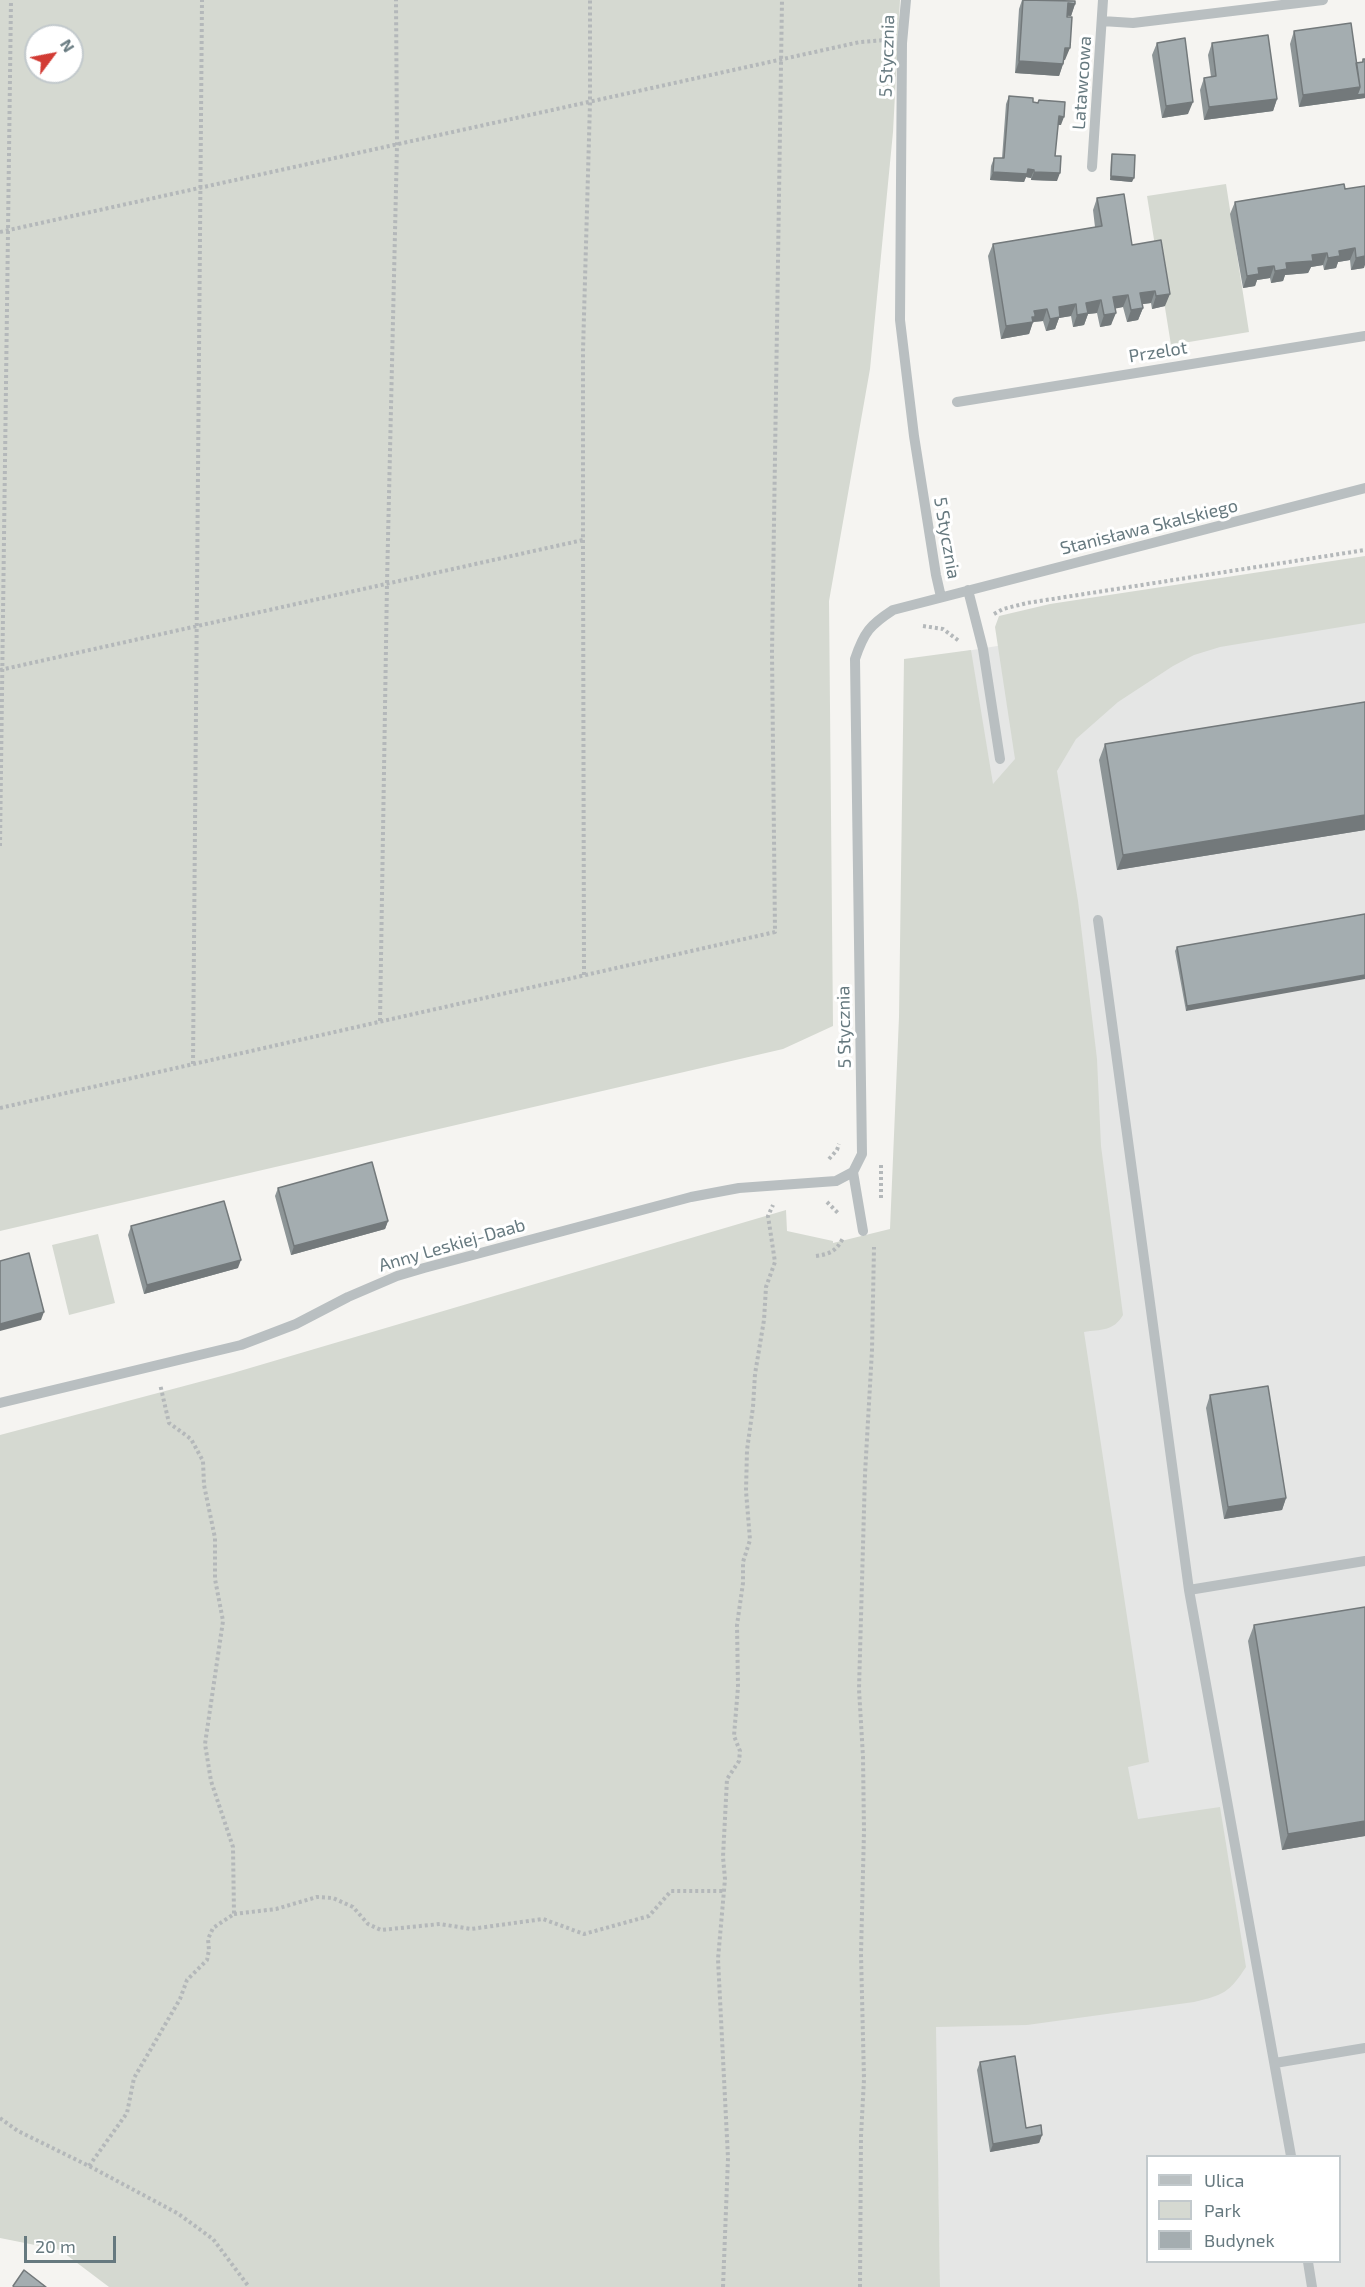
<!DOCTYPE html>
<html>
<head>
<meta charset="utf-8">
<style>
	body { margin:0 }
	#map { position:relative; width:1365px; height:2287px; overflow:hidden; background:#f5f4f1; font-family:"Exo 2",sans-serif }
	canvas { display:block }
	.legend { position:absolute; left:1146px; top:2155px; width:195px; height:108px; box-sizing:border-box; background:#fff; border:2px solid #c2c9cc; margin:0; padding:8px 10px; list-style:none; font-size:18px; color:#66797f }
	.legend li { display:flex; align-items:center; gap:12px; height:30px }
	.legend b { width:30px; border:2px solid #c2c9cc }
	.north { position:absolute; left:24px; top:24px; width:60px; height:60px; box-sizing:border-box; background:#fff; border:2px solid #c2c9cc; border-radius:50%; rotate:58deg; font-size:16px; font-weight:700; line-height:24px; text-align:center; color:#66797f }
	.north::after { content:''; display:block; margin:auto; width:21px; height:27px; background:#d23b34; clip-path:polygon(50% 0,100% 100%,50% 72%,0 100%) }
	.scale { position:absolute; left:24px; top:2236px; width:92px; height:27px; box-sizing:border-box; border:3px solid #66797f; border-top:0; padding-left:8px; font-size:18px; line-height:21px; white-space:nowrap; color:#66797f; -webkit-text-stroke:4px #fff; paint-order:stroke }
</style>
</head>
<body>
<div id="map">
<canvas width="1365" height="2287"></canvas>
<ul class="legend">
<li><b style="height:8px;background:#b9bfc1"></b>Ulica</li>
<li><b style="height:16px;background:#d5d9d1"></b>Park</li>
<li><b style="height:16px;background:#a4adb0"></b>Budynek</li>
</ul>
<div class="north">N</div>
<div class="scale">20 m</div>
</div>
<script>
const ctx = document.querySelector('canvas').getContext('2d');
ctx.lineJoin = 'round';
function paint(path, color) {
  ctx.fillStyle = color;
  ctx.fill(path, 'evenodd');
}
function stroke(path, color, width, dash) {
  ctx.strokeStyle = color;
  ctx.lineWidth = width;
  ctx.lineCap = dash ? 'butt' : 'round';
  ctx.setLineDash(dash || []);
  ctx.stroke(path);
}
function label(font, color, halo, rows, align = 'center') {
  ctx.font = font + ' "Exo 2",sans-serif';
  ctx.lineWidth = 6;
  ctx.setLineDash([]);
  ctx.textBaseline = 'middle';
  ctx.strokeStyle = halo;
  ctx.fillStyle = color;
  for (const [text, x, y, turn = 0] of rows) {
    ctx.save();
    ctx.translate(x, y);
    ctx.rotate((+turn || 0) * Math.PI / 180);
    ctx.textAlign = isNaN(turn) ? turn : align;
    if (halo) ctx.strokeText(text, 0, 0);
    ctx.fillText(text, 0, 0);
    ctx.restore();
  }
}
const built = new Path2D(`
	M1365,587V2287H940L910,660ZM1148,2156H1340V2262H1148Z`);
const green = new Path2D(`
	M0,0H900L893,132L870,369L829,601L833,1026L783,1049L0,1231ZM36,36H72V72H36Z
	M1226,184L1249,332L1171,345L1147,196Z
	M1365,556V623L1220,647L1194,655L1173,666L1118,702L1076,739L1057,771L1078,901L1097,1059L1101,1146L1123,1315C1113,1332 1101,1329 1084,1332L1149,1762L1128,1767L1138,1819L1220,1807L1246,1967C1229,1993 1223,1995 1194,2002L1027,2025L936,2027L940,2287H109L60,2250L0,2238V1435L233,1373L786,1210L787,1231L833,1241V1243L890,1229L899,1017L904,659L971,650L993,784L1015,759L995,627L999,616L1050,604Z
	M98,1234L115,1303L69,1315L52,1245Z`);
const path = new Path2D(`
	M0,232L860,42L884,40
	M583,540L584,975
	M994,614L1003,609L1027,603L1365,550
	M923,626L943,629L959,641
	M0,670L583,540V351L590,103V0
	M0,846L11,0
	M380,1021L387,583L397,145L396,0
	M193,1064L202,0
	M0,1108L775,932L772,653L782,0
	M829,1159L837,1150L839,1144
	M881,1165V1199
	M827,1202L839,1214
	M816,1256C831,1254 837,1250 843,1238
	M234,1914L276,1909L317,1897L333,1898L353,1907L368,1924L381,1930L440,1924L471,1929L543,1919L584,1934L649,1916L671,1891H724
	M0,2118L18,2131L89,2166L177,2213L213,2239L249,2287
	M89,2166L127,2113L134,2078L180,1999L187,1980L207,1960L209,1950L208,1939L213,1928L234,1914L233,1847L211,1781L205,1744L223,1621L215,1579V1538L204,1485L203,1461L191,1439L169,1423L160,1384
	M723,2287L728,2158L718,1959L725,1879L723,1857L727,1779L739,1761L740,1751L734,1736L738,1687L737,1625L743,1583V1562L750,1540L746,1491L747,1450L753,1407L755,1374L764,1320L766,1287L775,1262L768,1216L773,1205
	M860,2287L861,2136L864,2079L861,1954L864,1831L863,1757L859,1689L865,1474L872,1350L874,1247`);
const minor = new Path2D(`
	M906,0L902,43L900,320L914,436L936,575L941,597
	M1102,21L1133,23L1323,0
	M1092,167L1103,0
	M957,402L1365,336
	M968,590L983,649L1000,759
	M1098,920L1189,1590L1291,2156
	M853,1172L862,1154L855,659C864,632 870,625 893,610L1365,488
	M853,1172L863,1231
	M0,1403L241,1345L296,1324L348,1297L397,1276L424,1268L691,1197L739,1188L836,1181L853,1172
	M1189,1590L1365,1561
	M1275,2063L1365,2048
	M1308,2262L1312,2287`);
const wall = new Path2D(`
	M1022,0H1064L1075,4L1071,16H1067L1065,60H1064L1063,64L1059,76L1015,73L1019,9Z
	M1294,31L1356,63L1362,62L1363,59H1365V98L1299,107L1290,44Z
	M1157,43L1188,114L1162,118L1152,55Z
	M1212,43L1277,99L1273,111L1204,120L1200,90L1204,78L1211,77L1208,55Z
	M1009,96L1033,102L1061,125H1058L1055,156L1057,181L1031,180V178L1026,177L1024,182L990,180L991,166L994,158H1002L1006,104Z
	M1112,154L1132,182L1110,180L1111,158Z
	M1344,184L1364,268L1351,270L1350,260L1338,262L1336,268L1324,270L1323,265L1311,267L1308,273L1285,275L1283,281L1271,283L1270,278L1257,280L1255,286L1243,288L1230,214L1235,202Z
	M1097,198L1132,245L1165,306L1152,309L1151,303L1142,304L1143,308L1138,320L1127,322L1123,307L1115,308L1111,325L1100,327L1097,313L1088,314L1084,325L1073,327L1071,316L1059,318L1055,329L1046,331L1043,321L1033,322L1029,334L1001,339L988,256L993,244L1095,227L1093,210Z
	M1365,702V830L1117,870L1099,760L1105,744Z
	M1365,914L1186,1011L1175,951L1177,947Z
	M278,1188L388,1221L385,1229L291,1255L275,1196Z
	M131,1226L238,1268L144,1294L128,1235Z
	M1210,1395L1286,1498L1282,1510L1224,1519L1206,1408Z
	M1254,1625L1365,1836L1282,1850L1248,1641Z
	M980,2062L1026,2128L1042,2135L1039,2143L990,2152L977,2070Z`);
const shadedWall = new Path2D(`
	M1068,3L1075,4L1071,16L1063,15Z
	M1065,48H1070L1065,60H1060Z
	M1019,61L1063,64L1059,76L1015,73Z
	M1360,87L1365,94V98L1299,107L1303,95Z
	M1277,99L1273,111L1204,120L1209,107Z
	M1193,102L1188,114L1162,118L1166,106Z
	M1059,116L1064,117L1061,125H1056Z
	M1028,169L1034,170L1031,178L1026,177L1024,182L990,180L993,172Z
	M1034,172L1060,173L1057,181L1031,180Z
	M1111,176L1134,178L1132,182L1110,180Z
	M1355,248L1350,260L1338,262L1336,268L1324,270L1328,258L1339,251Z
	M1327,253L1323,265L1311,267L1308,273L1285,275L1283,281L1271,283L1275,271L1286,263L1312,255Z
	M1365,255V265L1364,268L1351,270L1356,258Z
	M1274,266L1270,278L1257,280L1255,286L1243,288L1247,276L1258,268Z
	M1155,291L1151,303L1136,305L1140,293Z
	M1170,294L1165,306L1152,309L1156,296Z
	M1128,295L1123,307L1109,310L1113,297Z
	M1101,300L1097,313L1088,314L1084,325L1073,327L1077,315L1086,303Z
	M1076,304L1071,316L1059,318L1055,329L1046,331L1050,319L1059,307Z
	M1143,308L1138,320L1127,322L1131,310Z
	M1047,309L1043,321L1033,322L1029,334L1001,339L1006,326L1034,311Z
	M1116,313L1111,325L1100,327L1104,315Z
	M1365,815V830L1117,870L1123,855Z
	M1365,975V979L1186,1011L1187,1006Z
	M388,1221L385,1229L291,1255L294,1246Z
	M241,1260L238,1268L144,1294L147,1285Z
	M44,1312L41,1320L0,1331V1324Z
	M1286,1498L1282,1510L1224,1519L1228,1507Z
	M1365,1821V1836L1282,1850L1288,1834Z
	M1042,2135L1039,2143L990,2152L993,2144Z`);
const building = new Path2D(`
	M1023,0L1075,1V4L1068,3L1067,17H1072L1070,48H1065L1063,64L1019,61Z
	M1351,23L1360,87L1303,95L1294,31Z
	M1268,35L1277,99L1209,107L1204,78L1216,76L1212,43Z
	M1185,38L1193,102L1166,106L1157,43Z
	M1363,59H1365V94L1357,95L1360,87L1356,63L1363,62Z
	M1009,96L1033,98V102L1038,103L1039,100L1065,102L1064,117L1059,116L1055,156H1061L1060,173L1034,172V170L1028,169L1027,174L993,172L994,158H1004Z
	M1112,154L1135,155L1134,178L1111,176Z
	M1344,184L1345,189L1365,186V256L1356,258L1355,248L1339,251L1340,256L1328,258L1327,253L1312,255L1313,261L1286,263L1287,269L1275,271L1274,266L1258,268L1259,274L1247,276L1235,202Z
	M1124,194L1132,245L1161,240L1170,294L1156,296L1155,291L1140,293L1143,308L1131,310L1128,295L1113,297L1116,313L1104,315L1101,300L1086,303L1088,313L1077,315L1076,304L1059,307L1060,317L1050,319L1047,309L1034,311L1035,314V317H1032L1033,322L1006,326L993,244L1102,226L1097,198Z
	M1365,702V815L1123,855L1105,744Z
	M1365,914V975L1187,1006L1177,947Z
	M372,1162L388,1221L294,1246L278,1188Z
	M224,1201L241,1260L147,1285L131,1226Z
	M29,1253L44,1312L0,1324V1261Z
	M1268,1386L1286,1498L1228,1507L1210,1395Z
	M1365,1607V1821L1288,1834L1254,1625Z
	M1015,2056L1026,2128L1041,2125L1042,2135L993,2144L980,2062Z
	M24,2270L46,2287H14L13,2286Z`);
const streetNames = [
	["5 Stycznia",887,56,-88],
	["Latawcowa",1082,83,-86],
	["Przelot",1158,352,-9],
	["Stanisława Skalskiego",1149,527,-14],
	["5 Stycznia",947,538,80],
	["5 Stycznia",844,1027,-91],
	["Anny Leskiej-Daab",452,1245,-16]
];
paint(built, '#e5e6e5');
paint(green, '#d5d9d1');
stroke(path, '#b4b8ba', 4, [3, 3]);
stroke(minor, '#b9bfc1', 10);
paint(wall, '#8d9597');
paint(shadedWall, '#73797b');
paint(building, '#a4adb0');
stroke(building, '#73797b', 1.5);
label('18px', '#66797f', '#fff', streetNames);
</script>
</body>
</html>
